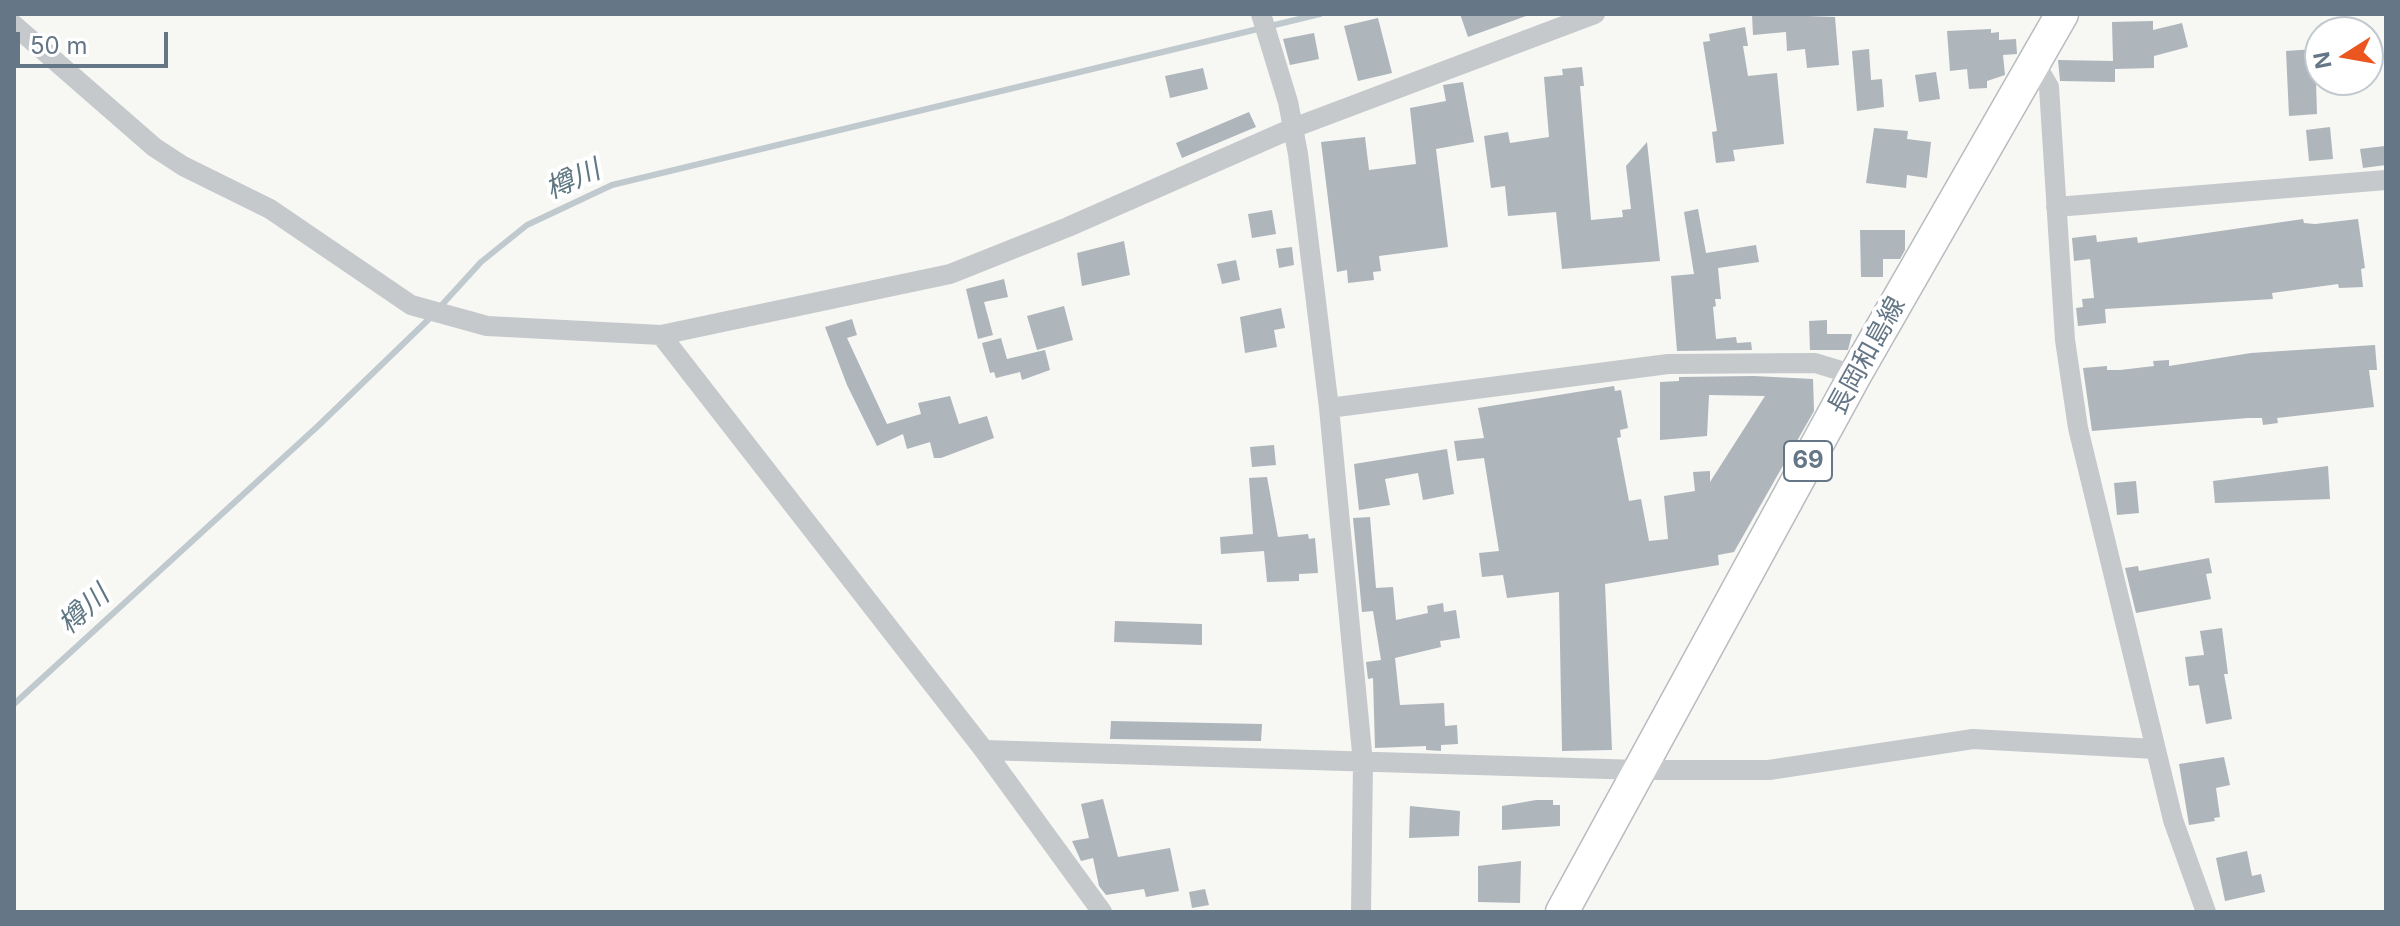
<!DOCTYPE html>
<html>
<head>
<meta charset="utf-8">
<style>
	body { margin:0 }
	#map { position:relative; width:2400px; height:926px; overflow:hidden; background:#f7f7f4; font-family:Inter,sans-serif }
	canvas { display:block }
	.frame { position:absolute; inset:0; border:16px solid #657686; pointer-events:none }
	.north { position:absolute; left:2304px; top:16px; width:80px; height:80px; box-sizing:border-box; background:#fff; border:2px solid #c1c8cf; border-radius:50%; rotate:259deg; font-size:22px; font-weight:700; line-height:32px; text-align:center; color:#657686 }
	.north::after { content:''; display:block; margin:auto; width:28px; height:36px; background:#eb5620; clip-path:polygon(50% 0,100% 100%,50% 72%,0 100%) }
	.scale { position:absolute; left:16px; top:32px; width:152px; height:36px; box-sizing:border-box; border:4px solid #657686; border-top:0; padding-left:10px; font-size:24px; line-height:28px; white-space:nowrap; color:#657686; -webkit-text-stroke:6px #fff; paint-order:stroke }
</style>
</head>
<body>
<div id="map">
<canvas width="2400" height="926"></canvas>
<div class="frame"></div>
<div class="north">N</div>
<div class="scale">50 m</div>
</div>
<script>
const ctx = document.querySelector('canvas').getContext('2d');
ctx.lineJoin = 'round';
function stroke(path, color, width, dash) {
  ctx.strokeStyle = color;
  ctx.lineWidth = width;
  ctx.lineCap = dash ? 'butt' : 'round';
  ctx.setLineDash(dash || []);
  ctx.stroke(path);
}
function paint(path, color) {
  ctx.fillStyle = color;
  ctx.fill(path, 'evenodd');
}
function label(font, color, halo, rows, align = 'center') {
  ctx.font = font + ' Inter,"Noto Sans JP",sans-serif';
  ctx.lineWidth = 8;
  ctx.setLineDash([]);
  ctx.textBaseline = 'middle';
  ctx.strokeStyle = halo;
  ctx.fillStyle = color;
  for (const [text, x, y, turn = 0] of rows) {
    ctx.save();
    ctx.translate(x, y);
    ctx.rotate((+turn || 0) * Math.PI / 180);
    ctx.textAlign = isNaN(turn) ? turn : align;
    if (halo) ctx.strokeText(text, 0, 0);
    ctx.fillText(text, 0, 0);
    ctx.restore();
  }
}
const stream = new Path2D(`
	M439,308L481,262L527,225L612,185L1320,14
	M14,704L318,426L431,317`);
const building = new Path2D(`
	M1460,14H1525L1526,16L1468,37Z
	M1752,14L1835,17L1839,65L1807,68L1805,49L1787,51L1786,32L1753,35Z
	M1378,18L1392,73L1358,81L1344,26Z
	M2153,21V30L2182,23L2188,47L2154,56V68L2115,69V82L2060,81L2058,60L2113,61L2112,22Z
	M1745,27L1748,46H1743L1748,76L1777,73L1784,144L1733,150L1735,161L1716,163L1712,132L1717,131L1703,42L1710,41L1709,34Z
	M1991,29V33L1999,32V40L2016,39L2017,54L2003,55L2005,75L1987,81V88L1969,89L1967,69L1950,71L1947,31Z
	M1314,33L1319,59L1290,65L1283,39Z
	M1869,49L1871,80L1882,79L1884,107L1857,111L1852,51Z
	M2315,49L2317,114L2289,116L2286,51Z
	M1582,67L1584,86H1580L1591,220L1623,217L1622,210L1631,209L1626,166L1647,142L1660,261L1562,269L1556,212L1508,216L1505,186L1491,188L1484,136L1508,132L1510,143L1549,137L1544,77L1563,75L1562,69Z
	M1203,68L1208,89L1170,98L1165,76Z
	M1936,72L1940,99L1919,102L1915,75Z
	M1463,82L1474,142L1436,149L1448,247L1379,256L1381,271L1373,272L1374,280L1348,283L1347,270L1337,272L1321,142L1365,137L1369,170L1416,164L1410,108L1446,101L1443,85Z
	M1249,112L1256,127L1182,158L1176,143Z
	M2330,127L2333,159L2309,161L2306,130Z
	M1874,128L1908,131L1907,139L1931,142L1927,178L1907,175L1906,188L1866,183Z
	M2385,146L2386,165L2363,168L2360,149Z
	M1698,209L1706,253L1756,245L1759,262L1718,268L1721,299H1715L1716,306L1713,307L1716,339L1736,337L1737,343L1751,342L1752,350L1677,351L1671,276L1694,274L1684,212Z
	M1272,210L1276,234L1252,238L1248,214Z
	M2303,219L2304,223L2315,224L2358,219L2365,268L2361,269L2363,287L2339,288L2338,284L2272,293L2273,299L2105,309L2106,323L2078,326L2076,308L2083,307L2082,299L2094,298L2090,259L2074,261L2072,238L2096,235L2097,242L2137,237L2138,243Z
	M1860,230H1905V250L1900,259H1883V277H1861Z
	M1124,241L1130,275L1082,286L1077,253Z
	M1292,247L1294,265L1279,268L1276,249Z
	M1236,260L1240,280L1222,284L1217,264Z
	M1004,279L1008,297L984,302L993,335L978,339L966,289Z
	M1064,306L1073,340L1037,350L1027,316Z
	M1281,308L1285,328L1274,330L1277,347L1245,353L1240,317Z
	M852,319L857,335L847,338L887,424L921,414L918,403L950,396L959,424L987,416L994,438L941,458H934L930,442L907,449L903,434L877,446L847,385L825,327Z
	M1827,320V334H1852L1848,350H1810L1809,321Z
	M1001,338L1007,359L1045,350L1050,370L1022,380L1020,372L996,378L994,372L990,373L982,343Z
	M2375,345L2377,370H2369L2374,407L2277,418L2278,423L2263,425L2262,418H2248L2092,431L2083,368L2107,366V370H2120L2154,366L2153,361L2169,360V366L2251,353Z
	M1754,376L1813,379L1814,411L1734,552L1718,555L1719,565L1605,584L1612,750L1562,751L1559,592L1507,598L1503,575L1482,577L1479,553L1499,551L1484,458L1457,461L1454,441L1484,438L1478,408L1614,386L1615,391L1621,390L1628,428L1620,430L1621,437L1617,438L1629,501L1641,499L1649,541L1668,539L1664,496L1695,491L1693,472L1710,471V482L1765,396L1709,395L1707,436L1660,440V382L1679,381V377Z
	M1274,445L1276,465L1252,467L1250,447Z
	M1447,449L1454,494L1423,500L1418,473L1385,479L1390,505L1359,510L1354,464Z
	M2328,466L2330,499L2215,503L2213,481Z
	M1267,477L1278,537L1308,534L1309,539L1315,538L1318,573L1299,574V581L1267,582L1264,551L1221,554L1220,537L1253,534L1249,478Z
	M2136,481L2139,513L2117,515L2114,483Z
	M1370,517L1376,588L1393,587L1396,620L1428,613L1427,606L1443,603L1444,612L1456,610L1460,638L1440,641L1441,647L1395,658L1400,705L1444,703L1445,726L1457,725L1458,744L1441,745V751L1426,750V746L1375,748L1373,678L1368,679L1366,662L1381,660L1373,611L1362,612L1353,518Z
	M2209,558L2212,573L2206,574L2211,599L2136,613L2125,568L2138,566L2139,571Z
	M1115,621L1202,624V645L1114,642Z
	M2222,628L2228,674H2224L2232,719L2206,724L2199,685L2189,686L2185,657L2204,655L2200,631Z
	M1111,721L1262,724L1261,741L1110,739Z
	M2224,757L2230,785L2216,788L2220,817L2214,818L2215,821L2189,825L2179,764Z
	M1103,799L1118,857L1170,848L1179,891L1146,897L1144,889L1106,895L1099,886L1093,858L1081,861L1072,841L1089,838L1081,804Z
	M1536,800H1553V805H1560V826L1502,830V806Z
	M1410,806L1460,811L1459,836L1409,838Z
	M2247,851L2252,876L2261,874L2265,892L2225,901L2216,858Z
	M1521,861L1520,903L1478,902V866Z
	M1205,889L1209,905L1192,908L1189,892Z`);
const minor = new Path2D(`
	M1261,14L1288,102L1298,154L1329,408L1363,763L1361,912
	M14,25L154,147L183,166L270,209L411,305L487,326L661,335L950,274L1068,227L1293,128L1595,14
	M2034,62L2049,87L2065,340L2078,428L2173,820L2206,912
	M2056,207L2386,180
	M661,335L984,750L1102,912
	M1329,408L1668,364L1815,363L1855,375
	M984,750L1640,770H1769L1973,739L2155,749`);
const primary = new Path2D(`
	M1562,912L1855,375L2062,14`);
const shields = [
	[1808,461,48]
];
const shieldNames = [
	["69",1808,461]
];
const streetNames = [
	["長岡和島線",1867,356,-61]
];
const waterNames = [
	["樽川",573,180,-24],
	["樽川",84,610,-42]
];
stroke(stream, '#bfc9ce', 6);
paint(building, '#aeb5bb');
stroke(primary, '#b8bcc0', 35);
stroke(minor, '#c5c9cc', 20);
stroke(primary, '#fff', 32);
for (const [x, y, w] of shields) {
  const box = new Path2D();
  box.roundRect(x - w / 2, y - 20, w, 40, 6);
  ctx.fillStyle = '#fff';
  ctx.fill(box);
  stroke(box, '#657686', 2);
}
label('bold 24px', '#657686', null, shieldNames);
label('26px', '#657686', '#fff', streetNames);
label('italic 28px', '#607883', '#fff', waterNames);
</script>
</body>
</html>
